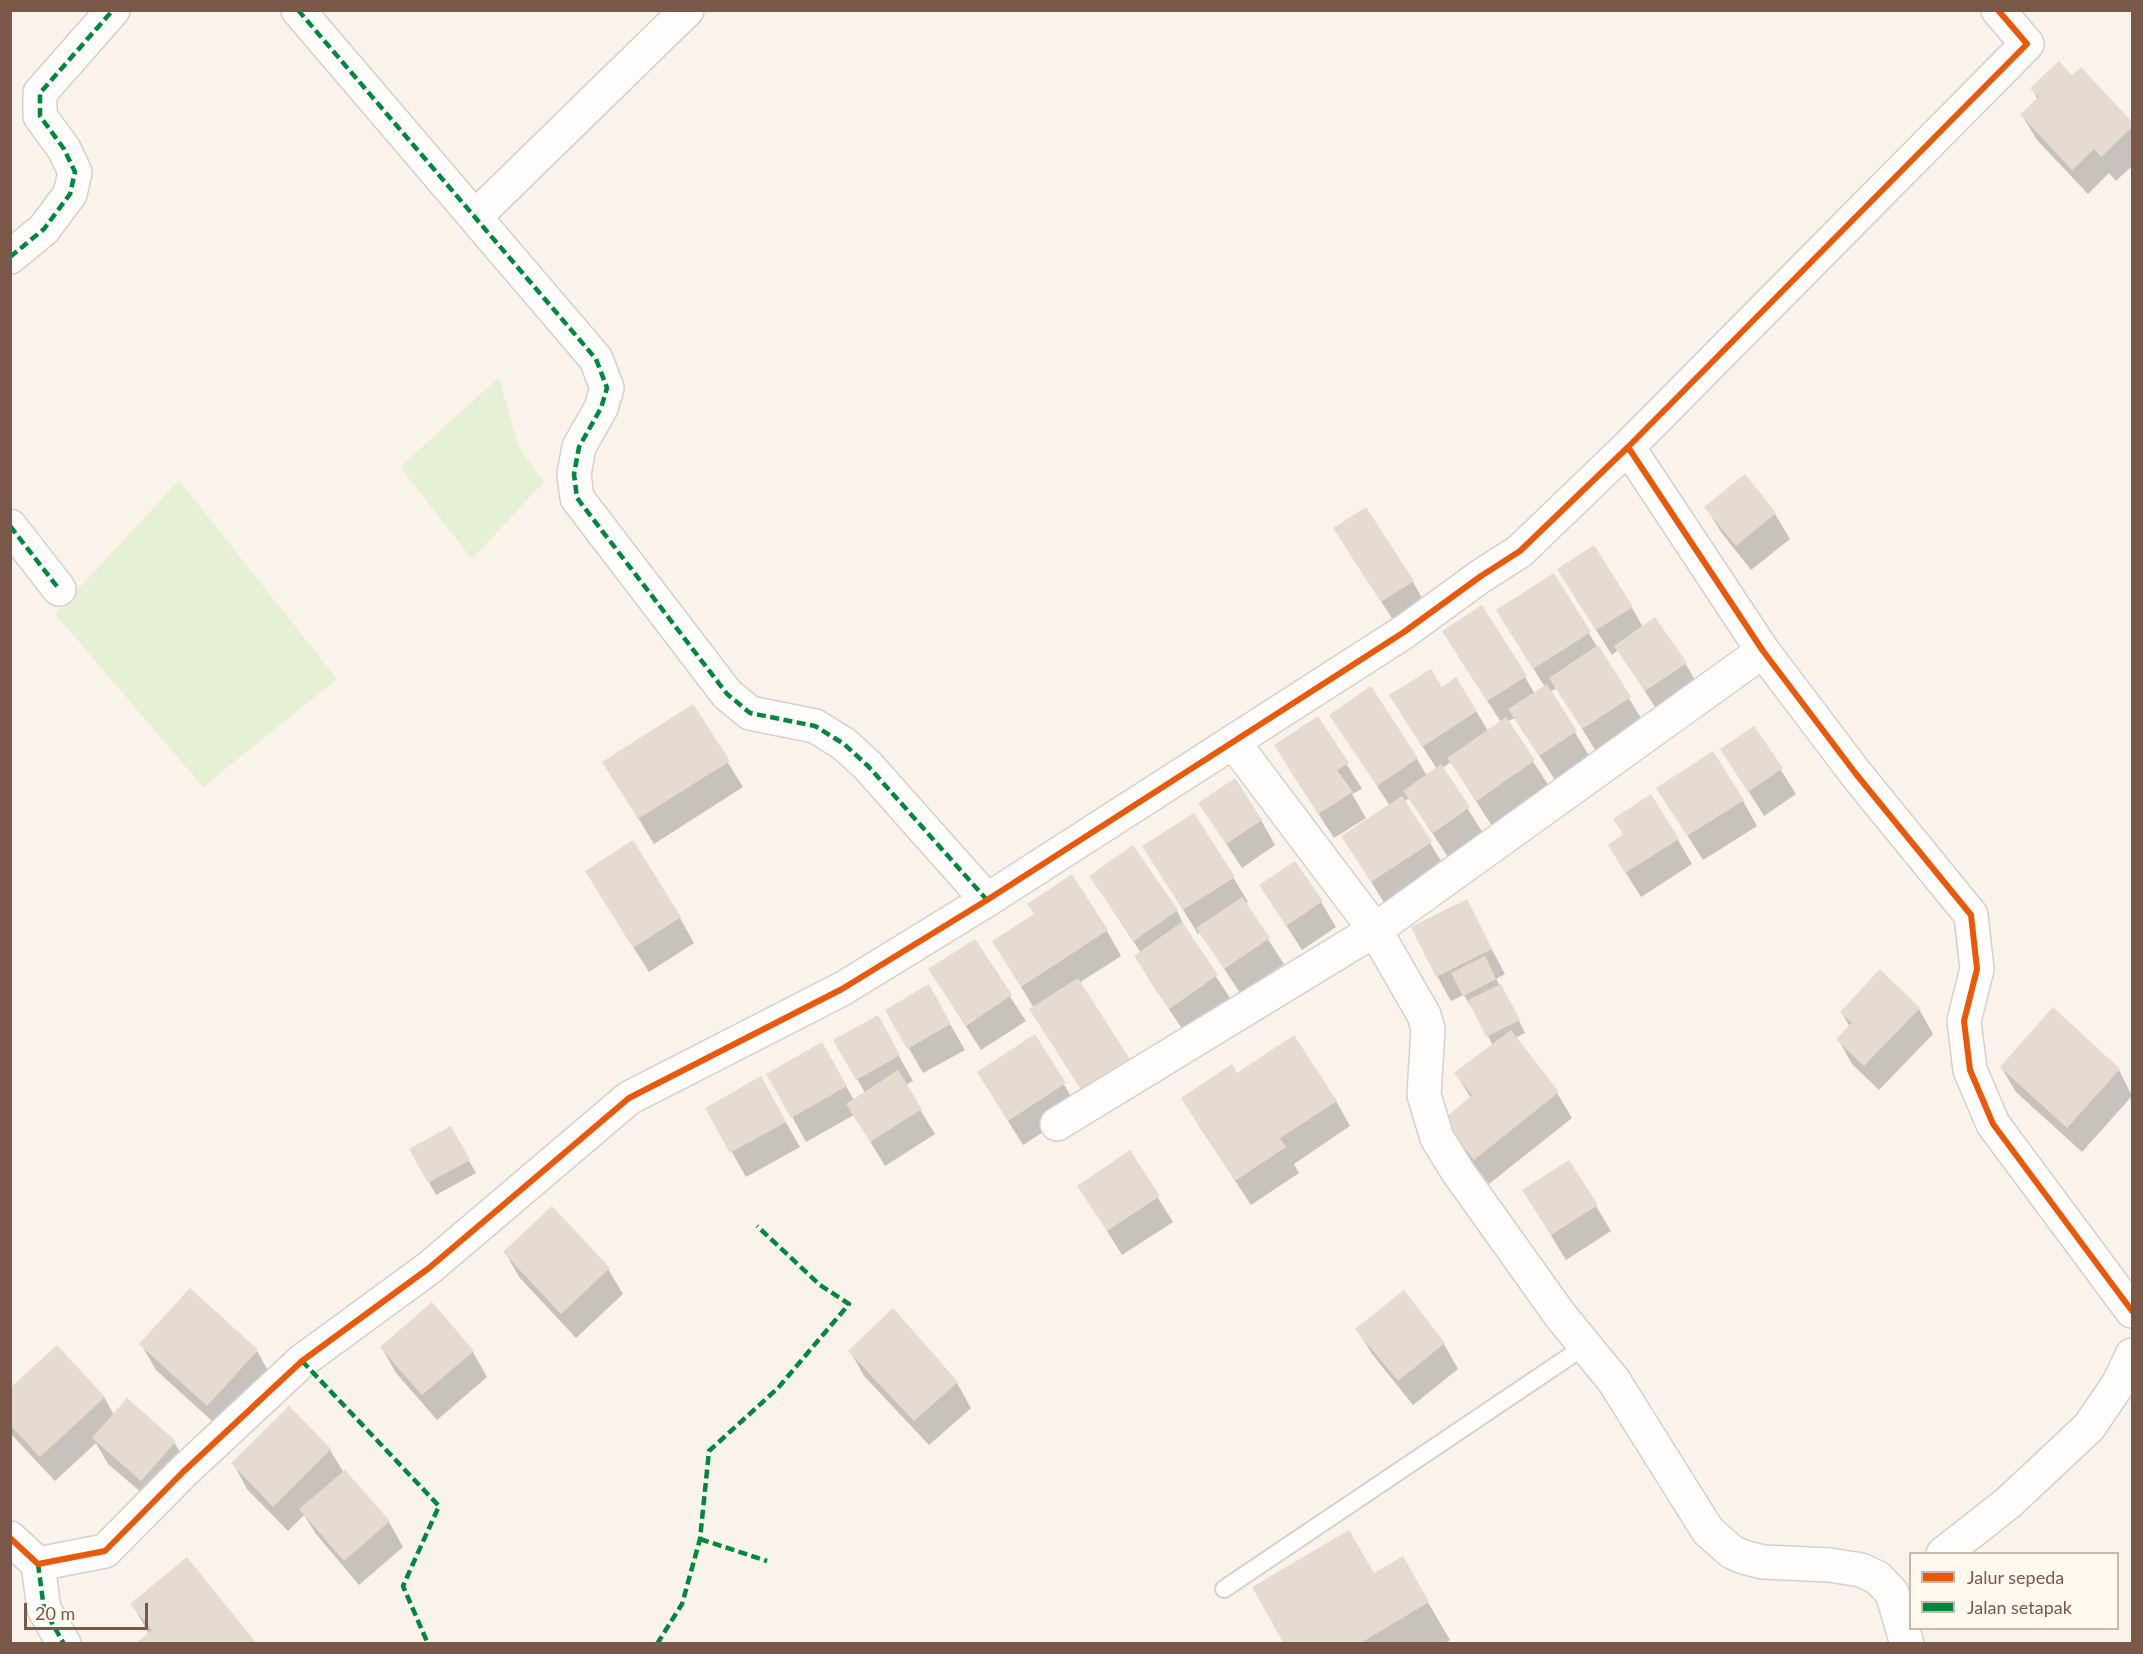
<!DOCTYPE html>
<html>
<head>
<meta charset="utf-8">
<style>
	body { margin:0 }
	#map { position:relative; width:2143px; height:1654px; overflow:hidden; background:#f9f3ec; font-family:Lato,sans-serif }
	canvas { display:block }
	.frame { position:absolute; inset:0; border:12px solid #7a5848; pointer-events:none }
	.legend { position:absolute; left:1909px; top:1552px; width:210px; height:78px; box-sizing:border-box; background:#fff8ef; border:2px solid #cab8ac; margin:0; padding:8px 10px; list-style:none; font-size:18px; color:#7a5848 }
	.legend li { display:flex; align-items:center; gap:12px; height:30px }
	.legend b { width:30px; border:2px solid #cab8ac }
	.scale { position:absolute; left:24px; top:1603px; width:124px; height:27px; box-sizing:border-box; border:3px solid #7a5848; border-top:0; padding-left:8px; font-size:18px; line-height:21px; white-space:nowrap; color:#7a5848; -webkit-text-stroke:4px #fff8ef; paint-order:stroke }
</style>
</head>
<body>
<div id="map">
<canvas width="2143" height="1654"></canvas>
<div class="frame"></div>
<ul class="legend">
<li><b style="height:8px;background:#e8590c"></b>Jalur sepeda</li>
<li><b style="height:8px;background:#00873e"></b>Jalan setapak</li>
</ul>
<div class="scale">20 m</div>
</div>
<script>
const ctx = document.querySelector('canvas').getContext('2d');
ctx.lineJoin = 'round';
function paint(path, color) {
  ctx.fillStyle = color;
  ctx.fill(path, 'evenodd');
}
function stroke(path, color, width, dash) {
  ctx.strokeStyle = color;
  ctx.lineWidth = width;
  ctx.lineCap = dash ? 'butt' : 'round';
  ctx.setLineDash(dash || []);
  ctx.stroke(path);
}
const green = new Path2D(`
	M499,377L518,446L544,482L472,559L400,467Z
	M179,480L337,679L203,787L55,614Z`);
const shadow = new Path2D(`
	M2081,69L2132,124V166L2116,181L2109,173L2088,194L2037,140L2022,115L2038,100L2032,88L2072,78Z
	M1745,476L1775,514L1790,539L1751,570L1721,532L1706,507Z
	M1350,554L1413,582L1427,607L1397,626Z
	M1553,575L1644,723L1597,753L1557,688L1550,692L1590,757L1555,780L1515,718L1507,722L1549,786L1492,826L1451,762L1442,768L1483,833L1448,857L1409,798L1404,802L1445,867L1386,906L1343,836L1390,806L1331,715L1417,759L1427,776L1437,769L1406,721L1442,689L1476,711L1488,731L1501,722L1458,656L1525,677L1535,694L1545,687L1513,636Z
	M1573,594L1632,608L1643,627L1685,663L1700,688L1661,716L1618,650L1612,655Z
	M693,706L743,787L654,844L604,762Z
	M1318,718L1362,789L1352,794L1366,818L1334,838L1290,770Z
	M1754,728L1796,794L1764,816L1722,749Z
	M1743,801L1757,826L1703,860L1673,813Z
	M1200,804L1261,820L1275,845L1242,868Z
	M1624,835L1678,840L1692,864L1641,897L1624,870Z
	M1133,847L1177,911L1190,937L1232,1001L1185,1033L1150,981L1136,956L1141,953L1091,877Z
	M1144,847L1233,877L1248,902L1245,904L1284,964L1240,993L1201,933L1198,934Z
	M1261,886L1321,902L1336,927L1302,950Z
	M601,896L680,918L694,943L649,972Z
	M1466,901L1505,974L1496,979L1508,998L1525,1033L1515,1038L1557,1093L1572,1118L1489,1184L1459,1145L1445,1120L1471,1098L1456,1074L1493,1046L1473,1006L1471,1007L1464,995L1451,1001L1437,976Z
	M1107,931L1121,956L1079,983L1082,1091L1046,1034L1034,1008L994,942Z
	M974,942L1026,1021L981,1050L930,970Z
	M928,986L965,1050L923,1073L887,1010Z
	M1919,1009L1933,1034L1879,1090L1852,1064L1838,1039L1850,1027L1841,1012Z
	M1034,1036L1079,1109L1023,1145L993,1097Z
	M835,1040L891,1042L913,1081L905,1085L935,1134L885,1166L854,1115L806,1142L768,1074L822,1044L854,1100L865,1093Z
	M2001,1067L2119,1070L2132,1096L2082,1152L2016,1092Z
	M1237,1075L1336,1101L1350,1126L1294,1164L1299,1173L1251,1205L1197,1123Z
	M775,1103L800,1147L746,1177L707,1108Z
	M450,1128L476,1173L436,1195L411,1150Z
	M1130,1153L1173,1222L1122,1255L1079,1186Z
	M1524,1191L1596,1206L1611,1231L1566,1260Z
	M505,1252L608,1269L623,1294L576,1338L519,1277Z
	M432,1305L473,1352L487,1377L437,1420L396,1373L382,1348Z
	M893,1311L957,1383L971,1408L929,1445L864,1376L850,1351Z
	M1357,1329L1444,1344L1458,1369L1413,1405L1372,1354Z
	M141,1344L257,1351L271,1376L222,1430L156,1370Z
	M10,1390L104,1397L114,1415L174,1442L189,1467L156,1505L108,1464L96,1443L55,1481L10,1433Z
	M289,1408L330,1450L344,1473L389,1522L403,1547L359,1585L316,1534L304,1515L288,1531L247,1489L233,1463Z
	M1402,1558L1450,1640L1444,1644H1286L1373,1575Z
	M132,1604L255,1644L149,1634Z`);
const building = new Path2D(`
	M2059,61L2072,75L2081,67L2132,122V127L2101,157L2094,149L2072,170L2020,114L2039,97L2030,88Z
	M1745,474L1776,513L1736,546L1704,507Z
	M1366,507L1414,581L1381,602L1333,528Z
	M1594,545L1633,607L1596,630L1557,569Z
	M1554,573L1591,632L1533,669L1496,610Z
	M1482,605L1527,676L1487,701L1442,631Z
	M1655,617L1687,663L1645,691L1614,646Z
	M1598,645L1631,697L1582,729L1549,678Z
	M1431,669L1442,687L1456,677L1477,711L1422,747L1389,695Z
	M1547,684L1577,731L1539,756L1508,709Z
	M1371,686L1418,758L1377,786L1329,715Z
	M693,704L730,761L638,819L602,762Z
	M1318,716L1349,763L1337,770L1353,792L1318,814L1274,745Z
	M1506,717L1535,760L1477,801L1447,758Z
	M1754,726L1783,768L1748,792L1720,749Z
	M1713,751L1744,800L1687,836L1656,788Z
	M1441,764L1470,807L1433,833L1403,791Z
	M1235,778L1262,820L1226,844L1198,803Z
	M1651,794L1679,839L1625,873L1608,845L1623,834L1613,819Z
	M1402,796L1432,842L1371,882L1341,836Z
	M1194,813L1235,877L1183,910L1142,846Z
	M633,840L681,917L633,948L585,871Z
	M1133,845L1178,910L1134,941L1089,876Z
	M1295,861L1323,901L1286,926L1259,885Z
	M1072,874L1108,930L1021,987L992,941L1034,914L1027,904Z
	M1242,897L1270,938L1224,969L1196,928Z
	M1467,899L1492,949L1436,977L1411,927Z
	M1182,922L1218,975L1169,1009L1134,956Z
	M975,939L1012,995L966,1026L928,969Z
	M1485,956L1496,979L1463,996L1451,973Z
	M1880,969L1920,1008L1864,1066L1836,1039L1852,1023L1840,1012Z
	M1078,978L1131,1061L1083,1092L1029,1009Z
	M929,984L951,1024L907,1049L885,1010Z
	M1501,984L1520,1020L1486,1037L1468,1000Z
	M2053,1007L2120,1069L2067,1128L2000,1067Z
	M878,1015L900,1055L856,1080L833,1040Z
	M1511,1030L1559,1092L1474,1160L1443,1120L1472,1095L1454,1073Z
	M1035,1034L1066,1083L1008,1121L977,1072Z
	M1294,1035L1337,1101L1280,1138L1286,1147L1235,1181L1181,1098L1232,1064L1237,1073Z
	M822,1042L847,1086L791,1118L766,1074Z
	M898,1070L922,1109L870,1142L846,1104Z
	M761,1076L786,1122L730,1153L705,1108Z
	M451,1126L470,1160L428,1183L409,1149Z
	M1130,1150L1160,1196L1107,1231L1077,1186Z
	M1569,1160L1598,1205L1551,1235L1522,1190Z
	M552,1206L610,1268L561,1314L503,1252Z
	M190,1288L258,1350L207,1406L139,1344Z
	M1404,1290L1445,1343L1398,1381L1355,1329Z
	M432,1302L474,1351L422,1395L380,1347Z
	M893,1308L958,1382L914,1421L848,1351Z
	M57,1345L105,1397L40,1457L10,1425V1388Z
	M127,1398L176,1441L141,1481L92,1438Z
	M289,1406L331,1449L273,1507L231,1463Z
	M345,1470L390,1521L344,1561L299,1509Z
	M1349,1530L1374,1573L1403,1556L1429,1602L1359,1644H1284L1252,1587Z
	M187,1557L257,1644H135L152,1630L130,1604Z`);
const service = new Path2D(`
	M1224,1589L1585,1346`);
const minor = new Path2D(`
	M298,10L596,359L607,388L601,408L579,447L574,474L577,498L727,694L750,713L815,726L844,744L868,766L987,900
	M1998,10L2027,44L1628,447L1763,651L1856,774L1971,915L1977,969L1964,1021L1970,1070L1993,1124L2132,1311
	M475,217L687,10
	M10,257L44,229L70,194L75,172L64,149L40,116V93L113,10
	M10,526L59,589
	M1234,743L1375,930L1424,1015L1428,1029L1424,1095L1437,1138L1458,1172L1560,1315L1614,1381L1708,1531L1732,1552L1743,1557L1763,1562L1830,1565L1861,1570L1878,1578L1892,1593L1907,1644
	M1057,1124L1375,930L1763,651
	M10,1538L38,1564L105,1551L183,1472L302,1361L429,1268L629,1098L842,989L987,900L1404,632L1481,576L1520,551L1628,447
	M1943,1554L2008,1503L2089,1427L2119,1383L2132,1355
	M38,1564L44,1609L64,1644`);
const quiet = new Path2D(`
	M298,10L596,359L607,388L601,408L579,447L574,474L577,498L727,694L750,713L815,726L844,744L868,766L987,900
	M10,257L44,229L70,194L75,172L64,149L40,116V93L113,10
	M10,526L59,589
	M302,1361L439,1506L403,1586L428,1644
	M700,1539L767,1561
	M38,1564L44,1609L64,1644
	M657,1644L682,1604L700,1539L709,1451L778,1388L849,1304L820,1285L757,1226`);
const cycleway = new Path2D(`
	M1998,10L2027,44L1628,447L1763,651L1856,774L1971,915L1977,969L1964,1021L1970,1070L1993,1124L2132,1311
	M10,1538L38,1564L105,1551L183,1472L302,1361L429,1268L629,1098L842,989L987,900L1404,632L1481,576L1520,551L1628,447`);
paint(green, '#e6f0d5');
paint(shadow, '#0003');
paint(building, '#e6dbd3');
stroke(service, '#d8cfc8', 20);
stroke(minor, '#d8cfc8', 36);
stroke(service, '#fefdfc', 16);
stroke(minor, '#fefdfc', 33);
stroke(quiet, '#00873e', 4.5, [9, 4.5]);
stroke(cycleway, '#e8590c', 6);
</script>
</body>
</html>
